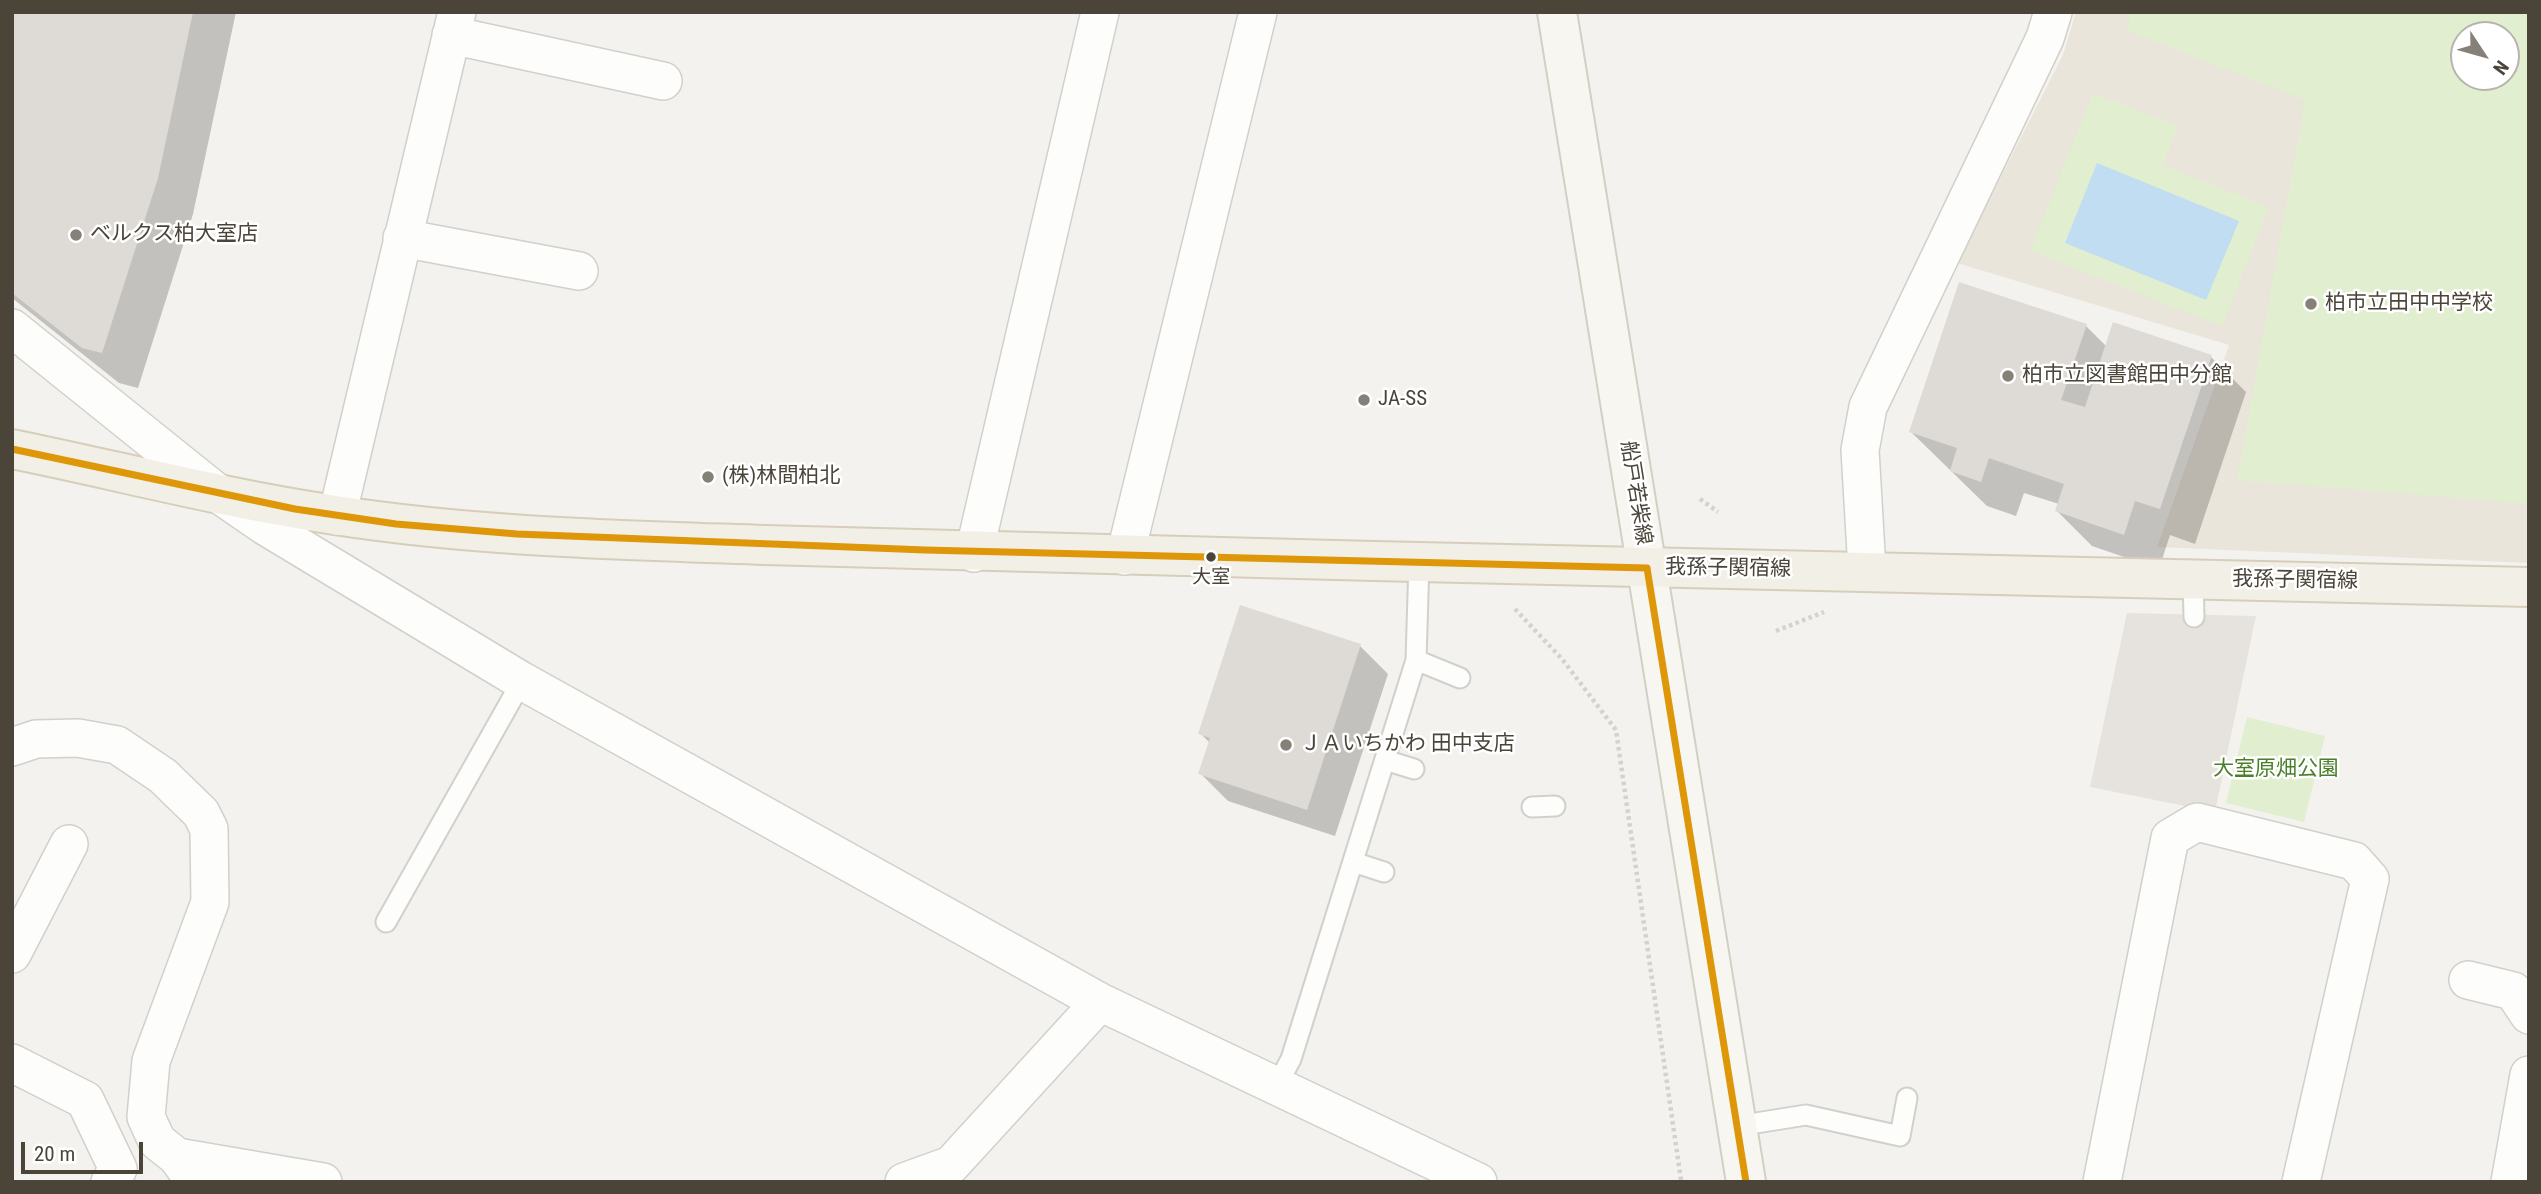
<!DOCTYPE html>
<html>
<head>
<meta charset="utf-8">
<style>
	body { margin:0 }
	#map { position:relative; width:2541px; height:1194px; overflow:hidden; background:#f4f2ee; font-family:"Roboto Condensed",sans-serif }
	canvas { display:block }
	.frame { position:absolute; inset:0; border:14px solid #4b4439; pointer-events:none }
	.north { position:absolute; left:2450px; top:21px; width:70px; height:70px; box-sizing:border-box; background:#fff; border:2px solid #b7b4b0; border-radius:50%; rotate:126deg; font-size:19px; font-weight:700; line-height:28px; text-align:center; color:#4b4439 }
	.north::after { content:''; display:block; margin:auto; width:24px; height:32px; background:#868178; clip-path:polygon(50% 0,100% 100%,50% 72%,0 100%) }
	.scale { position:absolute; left:21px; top:1142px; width:122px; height:32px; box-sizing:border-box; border:4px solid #4b4439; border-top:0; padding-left:9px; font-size:21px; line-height:24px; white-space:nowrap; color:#4b4439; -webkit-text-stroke:5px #fff; paint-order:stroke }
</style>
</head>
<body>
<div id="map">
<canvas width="2541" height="1194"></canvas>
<div class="frame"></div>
<div class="north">N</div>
<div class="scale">20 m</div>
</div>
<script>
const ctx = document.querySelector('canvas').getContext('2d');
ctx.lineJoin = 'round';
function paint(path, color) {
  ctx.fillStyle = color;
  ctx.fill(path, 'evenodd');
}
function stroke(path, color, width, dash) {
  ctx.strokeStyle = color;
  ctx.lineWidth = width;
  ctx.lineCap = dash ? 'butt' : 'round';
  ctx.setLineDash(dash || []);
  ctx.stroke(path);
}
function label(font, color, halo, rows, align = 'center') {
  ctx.font = font + ' "Roboto Condensed","Noto Sans JP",sans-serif';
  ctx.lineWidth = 5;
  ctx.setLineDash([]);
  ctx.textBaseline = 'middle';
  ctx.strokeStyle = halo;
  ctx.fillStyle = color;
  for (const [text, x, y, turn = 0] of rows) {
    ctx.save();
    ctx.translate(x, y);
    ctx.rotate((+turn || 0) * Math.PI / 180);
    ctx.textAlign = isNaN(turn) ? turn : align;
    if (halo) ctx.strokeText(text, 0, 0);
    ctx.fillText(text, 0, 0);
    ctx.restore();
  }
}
const education = new Path2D(`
	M2076,12H2529V563L2157,547L2229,345L1957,263L2063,55ZM2464,35H2506V77H2464Z`);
const green = new Path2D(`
	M2132,12H2529V504L2237,480L2305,100L2126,30ZM2464,35H2506V77H2464Z
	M2093,93L2178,126L2163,165L2269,207L2222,326L2030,251Z
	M2247,717L2325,736L2304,822L2226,803Z`);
const parking = new Path2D(`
	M2127,613L2256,616L2215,812L2090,787Z`);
const water = new Path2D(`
	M2097,163L2239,221L2206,300L2065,243Z`);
const shadow = new Path2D(`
	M12,12H236L193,214L138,388L119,383L12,298Z
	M2086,326L2107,347L2211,357L2246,392L2195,544L2170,535L2159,569L2092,546L2057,511L2059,504L2024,493L2016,516L1987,506L1911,432Z
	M1360,646L1388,674L1335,836L1228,801L1200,773L1210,743L1200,733Z`);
const building = new Path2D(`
	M12,12H193L158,178L102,353L82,348L12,293Z
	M1959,282L2087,324L2061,400L2085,407L2113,322L2212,355L2160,509L2135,501L2124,535L2055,511L2064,484L1989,458L1981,482L1950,471L1957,448L1909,432Z
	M1240,605L1361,644L1307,810L1198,774L1210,738L1198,734Z`);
const path = new Path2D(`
	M1700,499L1718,512
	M1515,609L1562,659L1616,730L1681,1180
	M1776,631L1824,612`);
const lane = new Path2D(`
	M2193,578L2194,617
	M1416,660L1460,678
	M1385,760L1414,769
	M1532,807L1555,806
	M1353,862L1384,872
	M386,922L522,681
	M1277,1085L1291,1059L1416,660L1419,562
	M1737,1126L1806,1115L1900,1136L1907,1098`);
const street = new Path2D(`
	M451,35L663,81
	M402,238L579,271
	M12,328L220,495L265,526L522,681L1100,1002L1478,1182
	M337,516L457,12
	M974,553L1100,12
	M1125,556L1258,12
	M1867,570L1860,450L1868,407L2045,38L2053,12
	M12,747L36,739L78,738L117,745L163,776L201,813L209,829L210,902L151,1061L146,1117L157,1141L177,1157L195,1182
	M12,954L69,844
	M2468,980L2513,991L2529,1015
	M12,1063L85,1100L118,1169L110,1182
	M177,1157L323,1182
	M904,1182L951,1165L1100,1002
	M2102,1182L2170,838L2197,822L2354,861L2370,879L2301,1182
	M2510,1182L2529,1075`);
const secondary = new Path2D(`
	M1557,12L1746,1182`);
const primary = new Path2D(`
	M12,449C120,471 226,499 335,515C477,537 622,540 765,545C968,552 1171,557 1374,561C1759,568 2144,577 2529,587`);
const bus1 = new Path2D(`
	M12,449L295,509L396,524L517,534L925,550L1647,568
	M1647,568L1746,1182`);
const markers = [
	[76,235,7,"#868178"],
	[2311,304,7,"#868178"],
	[2008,376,7,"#868178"],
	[1364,400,7,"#868178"],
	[708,477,7,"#868178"],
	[1211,557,6,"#4b4439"],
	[1286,745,7,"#868178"]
];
const busNames = [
	["大室",1211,578]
];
const poiNames = [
	["ベルクス柏大室店",90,235],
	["柏市立田中中学校",2325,304],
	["柏市立図書館田中分館",2022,376],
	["JA-SS",1378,400],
	["(株)林間柏北",722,477],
	["ＪＡいちかわ 田中支店",1300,745]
];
const streetNames = [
	["船戸若柴線",1635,493,81],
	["我孫子関宿線",1728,569,1],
	["我孫子関宿線",2295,581,1]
];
const parkNames = [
	["大室原畑公園",2276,770]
];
paint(education, '#eae5da');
paint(green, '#e1eecf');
paint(parking, '#e6e3df');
paint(water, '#c0ddf1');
paint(shadow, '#0003');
paint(building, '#dedbd6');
stroke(lane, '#d2d0cb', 23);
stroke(street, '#d2d0cb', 40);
stroke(secondary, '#d3cfc5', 42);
stroke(primary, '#d6cebb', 42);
stroke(path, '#d3d2cc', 4.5, [3.5, 3.5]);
stroke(lane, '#fdfdfc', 19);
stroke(street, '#fdfdfc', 37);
stroke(secondary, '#f7f6f1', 38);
stroke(primary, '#f2efe6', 38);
stroke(bus1, '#dd9709', 7);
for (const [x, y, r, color] of markers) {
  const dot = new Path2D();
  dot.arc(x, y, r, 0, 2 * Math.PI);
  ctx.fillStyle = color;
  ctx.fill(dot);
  stroke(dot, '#fff', 2.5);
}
label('19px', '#4b4439', '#fff', busNames);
label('21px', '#4b4439', '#fff', poiNames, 'left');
label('21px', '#4b4439', '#fff', streetNames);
label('21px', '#4a7f2a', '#fff', parkNames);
</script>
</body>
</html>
